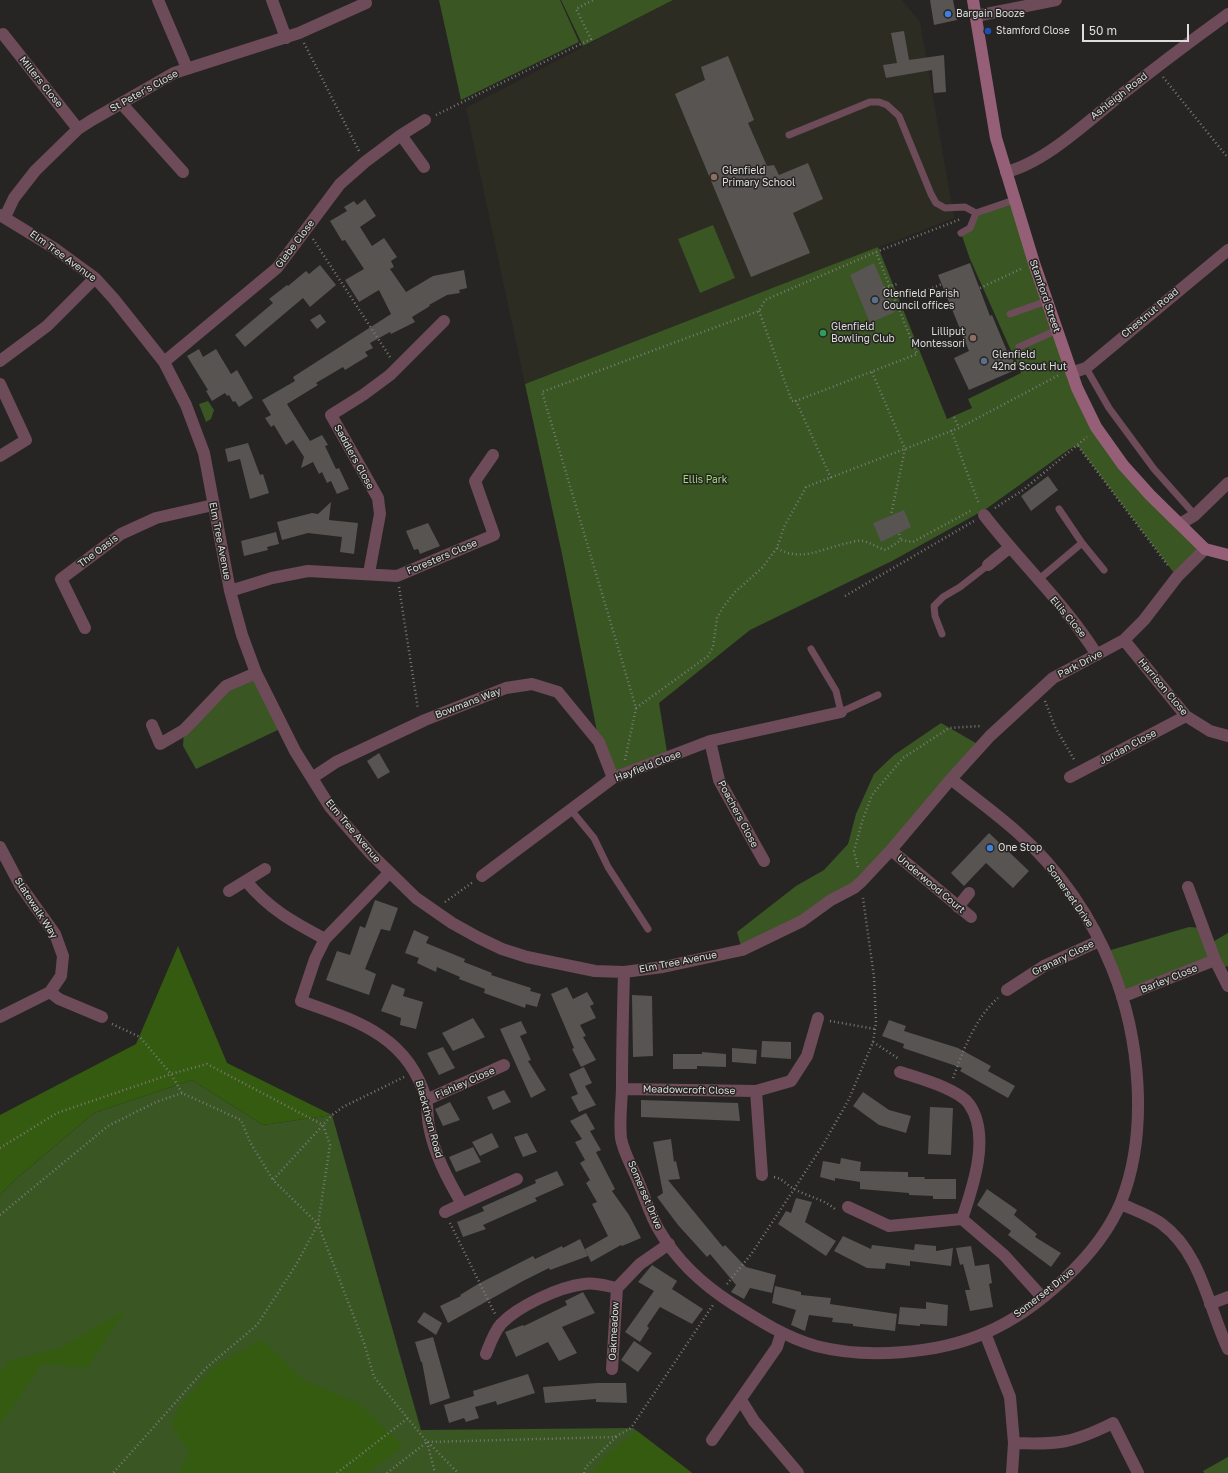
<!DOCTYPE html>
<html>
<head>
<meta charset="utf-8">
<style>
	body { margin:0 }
	#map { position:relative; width:1228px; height:1473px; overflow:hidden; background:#262523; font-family:"Golos Text",sans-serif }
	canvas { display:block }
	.scale { position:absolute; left:1082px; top:24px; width:107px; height:18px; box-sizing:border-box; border:2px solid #dddddb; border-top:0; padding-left:5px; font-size:12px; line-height:14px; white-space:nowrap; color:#dddddb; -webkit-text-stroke:3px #262523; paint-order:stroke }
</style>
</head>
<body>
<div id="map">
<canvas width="1228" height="1473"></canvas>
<div class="scale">50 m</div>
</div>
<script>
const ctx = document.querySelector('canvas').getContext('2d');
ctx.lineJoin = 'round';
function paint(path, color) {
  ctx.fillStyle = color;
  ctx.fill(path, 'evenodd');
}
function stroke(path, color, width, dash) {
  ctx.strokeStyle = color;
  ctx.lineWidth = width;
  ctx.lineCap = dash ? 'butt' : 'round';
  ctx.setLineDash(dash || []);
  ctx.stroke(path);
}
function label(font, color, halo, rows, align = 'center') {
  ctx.font = font + ' "Golos Text",sans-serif';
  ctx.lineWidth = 3;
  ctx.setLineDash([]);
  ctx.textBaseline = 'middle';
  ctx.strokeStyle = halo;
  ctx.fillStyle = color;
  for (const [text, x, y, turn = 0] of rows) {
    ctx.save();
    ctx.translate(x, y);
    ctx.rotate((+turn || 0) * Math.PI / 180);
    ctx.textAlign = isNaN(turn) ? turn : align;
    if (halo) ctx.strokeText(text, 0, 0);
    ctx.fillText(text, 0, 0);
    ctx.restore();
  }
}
const built = new Path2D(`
	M673,0H902L920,22L954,218L525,384L466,108Z`);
const green = new Path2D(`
	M439,0H560L579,42L461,100Z
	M561,0H673L583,46Z
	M1014,200L1096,427L1205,549L1177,577L1078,446L1071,448L986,509L892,561L750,630L659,703L668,758L613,778L599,742L562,554L525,384L878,247L947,419L972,408L968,399L1021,373L970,259L961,233L970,228L976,213Z
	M713,225L735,278L700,293L678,239Z
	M208,401L214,410L211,419L206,422L199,404Z
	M256,673L284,727L196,769L183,746L184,730L229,685Z
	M941,723L981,746L861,882L742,950L737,932L796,886L824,870L848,844L856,814L874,774L894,755Z
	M1189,927L1203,928L1209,944L1228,933V966L1219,969L1215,961L1122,997L1104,952Z
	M192,1080L263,1125L332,1115L421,1430L633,1428L692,1473H0V1195L16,1179L94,1113Z
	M1228,1457V1473H1204L1203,1471Z`);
const forest = new Path2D(`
	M178,946L227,1063L332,1115L263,1125L192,1080L94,1113L16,1179L0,1195V1115L136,1044Z
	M125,1310L87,1368L42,1364L0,1424V1372L9,1361L60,1348Z
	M262,1340L304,1380L360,1404L403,1446L368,1473H179L189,1451L171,1425L180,1405L216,1365Z
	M637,1431L692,1473H592L608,1454Z`);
const building = new Path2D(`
	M930,0H953L957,20L934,25Z
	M904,31L909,60L944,55L946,92L934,93L932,70L886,78L883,65L897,63L891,33Z
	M728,56L754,120L748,123L767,166L774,165L779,175L808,163L823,199L793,213L810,253L751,277L675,94L705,80L701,67Z
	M365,199L376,216L360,227L372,246L384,238L397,257L391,261L394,267L390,269L406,292L433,276L464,270L467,288L459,290L460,293L447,295L429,305L430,306L412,317L415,322L391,334L390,332L370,343L373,348L365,352L368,356L345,370L343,367L316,383L318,385L287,404L310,441L322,435L328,445L325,446L336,469L339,468L349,489L337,494L331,481L327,483L322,472L319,474L313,462L301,468L304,457L293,440L286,445L274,425L271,427L265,418L271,415L262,400L295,381L293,377L391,314L379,290L359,302L345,280L364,269L345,240L342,241L330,221L347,211L344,207L354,201L357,205Z
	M874,263L895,312L870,323L850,275Z
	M970,263L990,316L992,315L1007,351L1009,350L1015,364L1010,366L1013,371L969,390L954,358L969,351L938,275Z
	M320,265L336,285L310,307L303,298L245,347L235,335L273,303L269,299L287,285L288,286L306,271L309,274Z
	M320,314L326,322L317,329L310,320Z
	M199,349L203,357L216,349L231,374L237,370L253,398L239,407L235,401L233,402L229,395L227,396L225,393L212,401L206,391L208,390L187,356Z
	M248,443L260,475L263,474L269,493L250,499L240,459L228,462L225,449Z
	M1048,476L1058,490L1031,511L1021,496Z
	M331,502L329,520L358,523L354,554L340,552L342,537L308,533L282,540L277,522L312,513L318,514Z
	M904,510L911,527L881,542L873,523Z
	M428,523L440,546L420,554L418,549L414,550L406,531Z
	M276,532L279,544L267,547L268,550L244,556L241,541Z
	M379,753L390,772L378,779L367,761Z
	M989,833L1029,871L1013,888L986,863L964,886L951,873Z
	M375,900L398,908L390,931L381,929L365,969L376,974L369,995L326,980L337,951L350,955L360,926L365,928Z
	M414,930L429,937L426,943L465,959L464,962L492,973L491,975L531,988L530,991L541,994L537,1007L526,1004L525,1008L484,993L485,989L459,979L460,977L437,967L436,972L417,963L419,958L405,953Z
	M392,984L405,989L403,996L423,1002L416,1029L400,1025L401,1018L381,1011Z
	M567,987L573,999L587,992L594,1004L590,1006L596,1018L580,1025L586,1036L583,1037L596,1060L581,1067L572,1049L574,1048L551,994Z
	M632,995L652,996L653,1056L633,1057Z
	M473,1018L485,1037L453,1051L442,1033Z
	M889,1020L906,1026L904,1031L958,1048L991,1066L988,1071L1015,1086L1008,1098L960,1071L962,1068L903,1048L904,1044L882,1036Z
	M521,1021L527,1033L520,1036L531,1060L528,1061L546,1090L531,1098L500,1029Z
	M762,1041L791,1042V1059L761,1057Z
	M443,1047L455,1068L439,1075L427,1053Z
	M732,1048L757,1050L756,1064L732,1062Z
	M702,1052L726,1054V1067L697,1066V1069H673V1054H702Z
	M584,1067L592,1083L585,1086L596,1105L579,1112L571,1097L578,1094L569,1074Z
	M504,1090L511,1102L493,1110L487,1097Z
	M863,1092L889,1110L911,1116L906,1133L879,1125L853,1106Z
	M641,1100L738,1103L740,1121L641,1117Z
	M450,1102L460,1120L443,1126L435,1109Z
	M930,1107L953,1108L951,1155L928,1154Z
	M586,1113L595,1129L590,1131L601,1150L596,1152L615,1189L612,1191L629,1215L641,1238L622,1246L621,1245L591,1262L585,1249L608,1236L592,1204L597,1202L586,1183L590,1180L580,1163L585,1160L575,1142L582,1139L570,1121Z
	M492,1133L499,1147L480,1156L472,1142Z
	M527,1133L537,1152L523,1157L514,1137Z
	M671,1139L674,1162L676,1161L680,1179L668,1180L723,1247L725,1245L746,1267L776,1275L772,1293L750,1288L744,1299L731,1292L736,1285L710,1254L707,1257L678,1225L657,1197L663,1193L653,1142Z
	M473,1147L481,1162L456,1172L449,1157Z
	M841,1158L861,1162L860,1171L908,1172V1177H925L924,1179H956V1199H933V1196L909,1195V1193L860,1189V1182L835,1178V1181L820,1177L823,1161L840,1164Z
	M557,1171L564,1185L535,1198L537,1201L483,1225L486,1229L463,1237L457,1222L484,1211L482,1207L536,1183L535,1180Z
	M987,1189L1017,1210L1014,1215L1037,1234L1035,1237L1061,1253L1051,1267L1008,1235L1011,1231L977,1205Z
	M796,1198L812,1202L805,1222L836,1241L826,1256L778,1224L786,1211L791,1213Z
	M843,1236L871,1249L872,1245L914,1250L915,1244L936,1246V1251L953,1248L951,1266L910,1261V1266L886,1263L885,1269L867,1268L834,1251Z
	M580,1239L588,1256L550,1270L549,1268L523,1281L448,1323L440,1306L461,1296L460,1295L478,1284L533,1256L535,1259L562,1246L563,1248Z
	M971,1246L975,1266L989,1264L992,1283L989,1284L993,1307L970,1311L965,1290H970L963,1264L960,1265L956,1248Z
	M652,1265L677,1281L672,1289L703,1309L692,1324L660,1307L647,1326L649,1328L640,1342L625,1332L654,1291L638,1282Z
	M775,1286L801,1292V1295L831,1298L830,1304L897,1314L895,1331L853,1326V1324L832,1322L833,1318L809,1315L805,1331L791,1325L796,1310L772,1303Z
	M583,1292L595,1313L562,1327L577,1353L559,1361L548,1342L516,1357L505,1332L523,1325L524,1326L567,1305L565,1301Z
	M926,1302L948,1305L947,1326L920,1324V1326L898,1324L900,1307L926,1309Z
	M424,1312L442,1323L436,1335L417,1322Z
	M433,1337L450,1398L430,1405L422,1362H421L415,1342Z
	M634,1341L652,1353L638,1372L621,1360Z
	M528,1374L535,1393L497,1405L496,1401L475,1407L479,1418L466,1422L464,1418L449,1423L444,1405L474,1396L473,1391Z
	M597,1383H626L627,1403L596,1402V1399L545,1403L543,1387Z`);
const path = new Path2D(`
	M304,43L359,151
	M1163,77L1228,158
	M436,115L591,39L576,9L593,0
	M313,239L390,357
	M884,288L897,284
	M980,288L1023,268
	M925,291L942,284
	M759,311L792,401H796
	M872,372L905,449L891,515
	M954,417L959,428
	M951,430L979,504
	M1078,446L1169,567
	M831,478L796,401L917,354L876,252
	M995,508L1023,490L1087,437
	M899,534L901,540
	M777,548C801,563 823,548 848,543C852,542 859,540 863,541C871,543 878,548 886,550L901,540L913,542L972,510
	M399,587L418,709
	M845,596L974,521
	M1045,701L1055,727L1075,761
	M636,708L708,656L713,647L717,618L724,606L735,592L762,568L777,548L784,527L806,487L959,428L1059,375
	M625,760L636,708L542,392L759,311L765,300L876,252L961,219
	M858,867L854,851L862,822L872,795L903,758L949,728L981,726
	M445,902L473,882
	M830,1021L875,1029
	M112,1024L140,1037L171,1074L207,1064L323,1125L330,1145L318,1224L296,1265L257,1325L206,1368L113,1473
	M873,1042L899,1059
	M404,1077L343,1107L332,1115L273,1180L318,1224L364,1343L374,1377L427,1442L615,1437L631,1428L713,1305
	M953,1078C963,1051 975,1018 998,998
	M0,1148L57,1113L171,1074L182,1093L241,1120L250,1142L273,1180
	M774,1177C784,1179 787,1186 796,1190C809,1197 824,1199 836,1210
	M0,1215L108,1126L156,1102L182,1093
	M450,1223L495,1314
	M727,1284L752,1253L823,1145L849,1099L873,1042L876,1023L874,977L863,898
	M427,1442L435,1473
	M428,1442L458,1473
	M337,1473L408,1418
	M387,1473L427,1442
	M584,1473L586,1467L617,1436`);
const lane = new Path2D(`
	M789,135L870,102H879L887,105L899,116L931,194L936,203L945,208L965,207L976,213L1014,200
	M961,233L970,228L976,213
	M1010,314L1047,301
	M1019,347L1057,330
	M1086,368L1109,408L1154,469L1195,515
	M1059,509L1082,543L1104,570
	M1038,580L1082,543
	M942,634L935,616L934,606L943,597L960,587L988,565
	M811,649L836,691L841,712L878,695
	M571,810L594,838L608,867L648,929`);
const street = new Path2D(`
	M158,0L187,68
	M272,0L286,38
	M976,16L1056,0
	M3,34L78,129
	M121,103L183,172
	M401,135L424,167
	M1006,172C1046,162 1088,121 1121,95C1156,67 1192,40 1228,14
	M0,215L54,248L95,278L114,299L164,362L186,405L204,453L230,591L242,635L256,673L295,751L330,807L371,854L416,898L452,923L479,938L502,949L527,957L595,971L624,972L663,967L742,950L802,921L831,900L854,888L861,882L891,850L951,779L990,736L1053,678L1124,640L1144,620L1177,577L1205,549
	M5,217L14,198L35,171L78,129L92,120L174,73L299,33L366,3
	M0,361L47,326L95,278
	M164,362L277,268L340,184L365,162L401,135L425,120
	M1071,373L1086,368L1228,250
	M0,384L26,440L0,456
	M984,515C1020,562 1066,605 1097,655
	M1180,524L1195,515L1228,483
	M988,565L1009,548
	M369,573L380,514L378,498L331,415L363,395L390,375L444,321
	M230,591L272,578L308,571L397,576L494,535L475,481L493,455
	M85,628L61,579L121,534L156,518L213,505
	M1124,640L1186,716L1210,731L1228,736
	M152,725L160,744L184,730L226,686L256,673
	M710,741L719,780L764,861
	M1070,777L1186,716
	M312,778L336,762L425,720L506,688L532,684L558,692L599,742L613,778
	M0,847L20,885L55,934L63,956L61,976L50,992L0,1017
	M891,850L971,917
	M389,873L325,939L315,959L301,1001C357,1021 408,1036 426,1099C428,1108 427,1117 429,1126C434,1154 448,1180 462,1204L517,1179
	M482,876L613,778L710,741L841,712
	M246,881C269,909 293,922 325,939
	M1188,887L1215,960L1228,986
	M229,891L265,869
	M958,907L969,893
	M624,972C623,1009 622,1047 622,1085C622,1102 619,1121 621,1138C623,1152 633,1168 638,1181C645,1197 650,1215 659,1230C677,1261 703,1285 733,1304C760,1321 785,1337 816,1346C866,1359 937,1354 985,1333C1037,1311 1100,1254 1121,1202C1149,1132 1140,1037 1112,968C1092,918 1059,869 1018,833C997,814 973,797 951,779
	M1007,990L1044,966L1099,941
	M50,992L59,999L102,1017
	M1122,997L1215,960
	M900,1072C918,1078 959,1089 969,1104C991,1135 973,1187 962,1219
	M622,1089L756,1091L791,1081L807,1056L818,1018
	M756,1091L762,1175
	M426,1100L504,1065
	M1121,1204C1134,1210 1150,1215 1162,1224C1201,1253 1208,1306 1228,1349
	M848,1207L889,1226L962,1219L1004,1255L1042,1297
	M445,1212L462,1204
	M1210,1304L1228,1297
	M985,1333L1010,1397L1014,1443L1012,1473
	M486,1354C490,1344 494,1332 501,1324C518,1306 559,1287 584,1284C595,1282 606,1286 617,1288
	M612,1369L617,1288L640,1264L669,1244
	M741,1400L754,1421L798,1473
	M712,1440L777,1347L781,1334
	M1014,1443C1058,1445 1073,1443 1113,1423L1138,1473`);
const secondary = new Path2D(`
	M973,0L996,138L1034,263L1077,388L1096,427L1123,465L1150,495L1205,549L1228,555`);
const markers = [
	[948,14,4,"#3f7fe0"],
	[988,31,4,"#1a4fb4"],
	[714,177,4,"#8d6e63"],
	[875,300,4,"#5c6f8a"],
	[823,333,4,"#2e9e5b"],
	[973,338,4,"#8d6e63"],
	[984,361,4,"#5c6f8a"],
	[990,848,4,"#3f7fe0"]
];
const poiNames = [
	["Bargain Booze",956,14],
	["Stamford Close",996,31],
	["Glenfield",722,171],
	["Primary School",722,183],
	["Glenfield Parish",883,294],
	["Council offices",883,306],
	["Glenfield",831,327],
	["Bowling Club",831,339],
	["Lilliput",965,332,"right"],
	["Montessori",965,344,"right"],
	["Glenfield",992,355],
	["42nd Scout Hut",992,367],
	["One Stop",998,848]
];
const streetNames = [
	["Millers Close",41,82,51],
	["St Peter's Close",144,91,-29],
	["Ashleigh Road",1119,96,-38],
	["Glebe Close",295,244,-53],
	["Elm Tree Avenue",63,256,36],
	["Stamford Street",1045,296,71],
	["Chestnut Road",1150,313,-40],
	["Saddlers Close",354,457,61],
	["Elm Tree Avenue",220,541,79],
	["The Oasis",98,551,-37],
	["Foresters Close",442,557,-23],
	["Ellis Close",1068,617,50],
	["Park Drive",1080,664,-27],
	["Harrison Close",1163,687,50],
	["Bowmans Way",468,703,-21],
	["Jordan Close",1128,747,-28],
	["Hayfield Close",648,766,-21],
	["Poachers Close",738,814,62],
	["Elm Tree Avenue",353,831,50],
	["Underwood Court",931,884,40],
	["Somerset Drive",1070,896,55],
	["Slatewalk Way",36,908,57],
	["Granary Close",1063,958,-26],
	["Elm Tree Avenue",678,962,-11],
	["Barley Close",1169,979,-22],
	["Fishley Close",465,1083,-24],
	["Meadowcroft Close",689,1090,1],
	["Blackthorn Road",429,1119,75],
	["Somerset Drive",645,1195,67],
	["Somerset Drive",1044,1293,-38],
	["Oakmeadow",614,1331,-87]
];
const parkNames = [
	["Ellis Park",705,480]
];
paint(built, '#2d2c23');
paint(green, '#395623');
paint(forest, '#355b10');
paint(building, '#575452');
stroke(path, '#7b7a78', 2.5, [1, 3]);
stroke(lane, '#6d4b59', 7);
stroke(street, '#6d4b59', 12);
stroke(secondary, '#956077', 12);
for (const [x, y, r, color] of markers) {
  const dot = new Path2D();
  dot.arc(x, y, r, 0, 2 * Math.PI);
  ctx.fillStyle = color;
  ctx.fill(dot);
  stroke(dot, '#262523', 1.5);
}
label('10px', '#dddddb', '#262523', poiNames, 'left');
label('10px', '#dddddb', '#262523', streetNames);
label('10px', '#a2da78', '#262523', parkNames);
</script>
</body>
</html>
